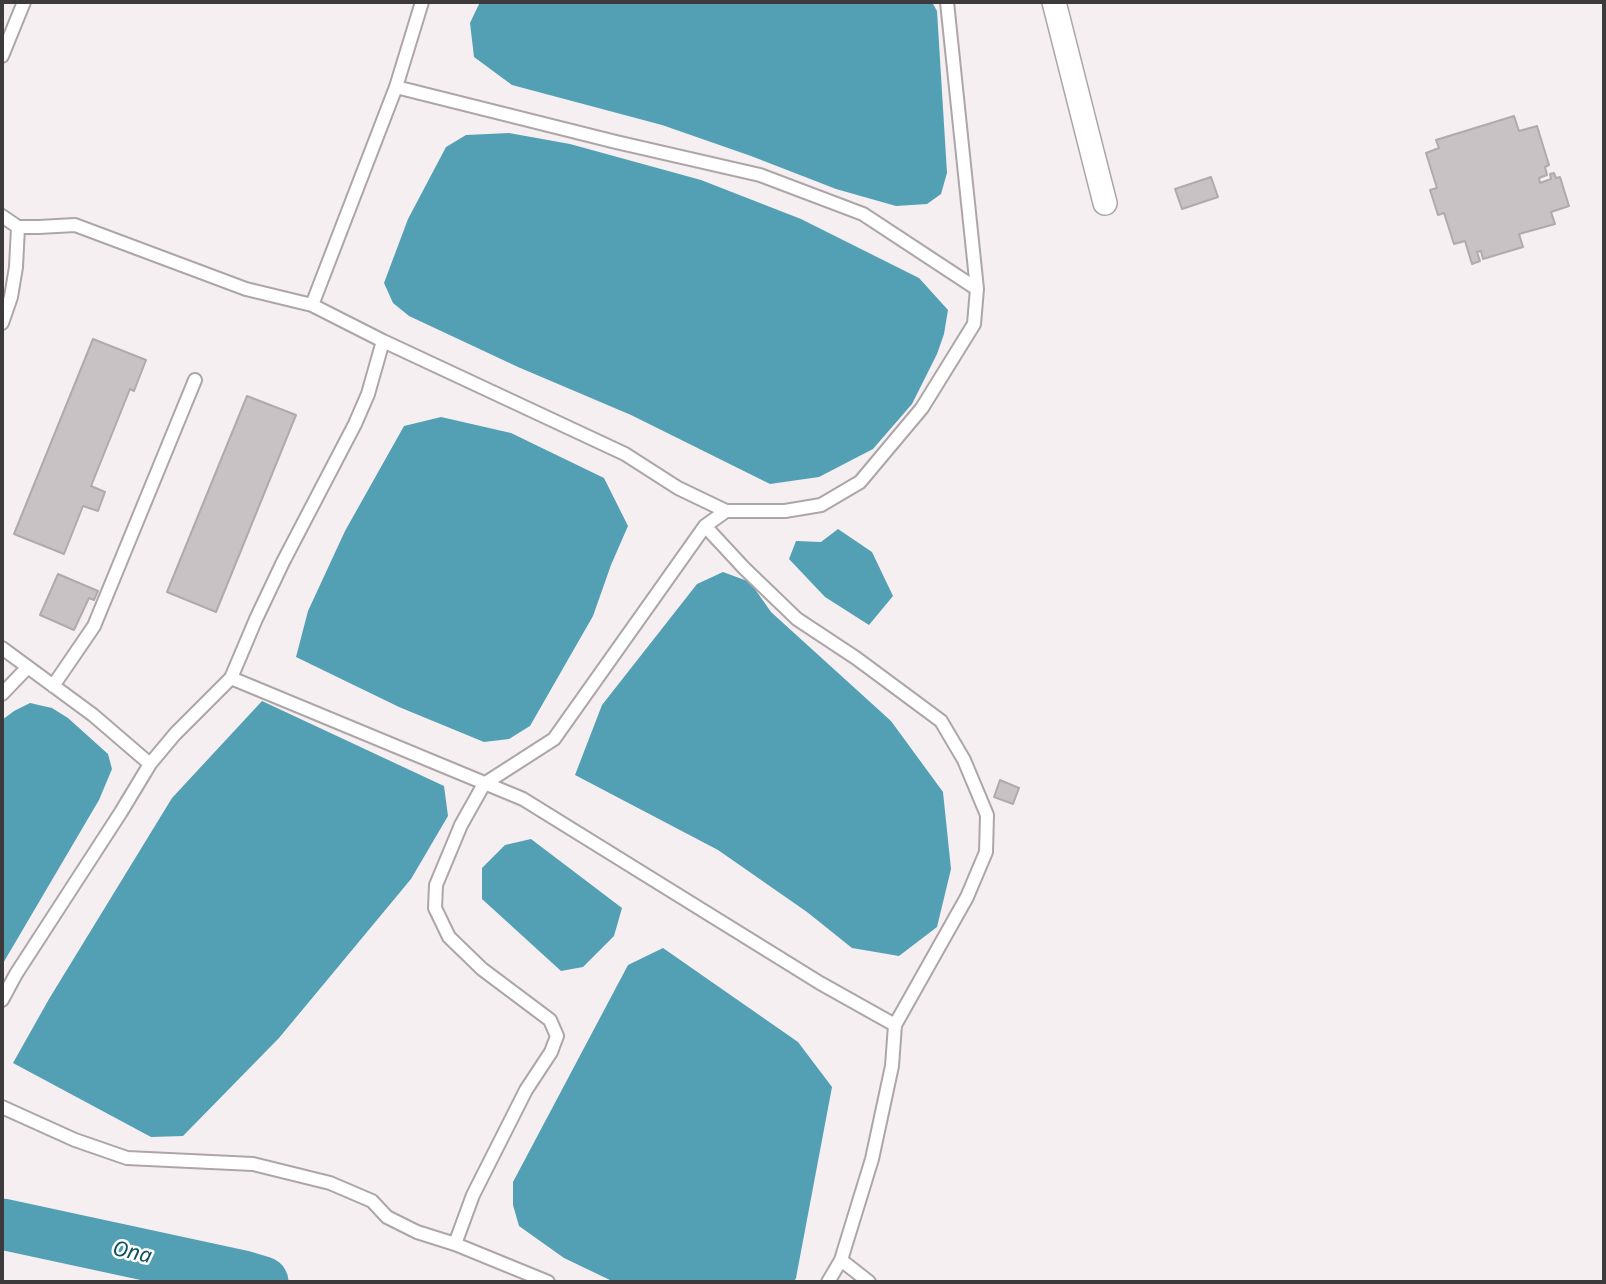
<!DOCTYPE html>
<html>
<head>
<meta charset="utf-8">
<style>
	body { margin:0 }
	#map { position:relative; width:1606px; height:1284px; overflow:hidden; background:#f6eff2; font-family:"Noto Sans",sans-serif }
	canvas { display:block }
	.frame { position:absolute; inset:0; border:4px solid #3c3a3a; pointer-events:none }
</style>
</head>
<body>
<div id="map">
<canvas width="1606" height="1284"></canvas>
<div class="frame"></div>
</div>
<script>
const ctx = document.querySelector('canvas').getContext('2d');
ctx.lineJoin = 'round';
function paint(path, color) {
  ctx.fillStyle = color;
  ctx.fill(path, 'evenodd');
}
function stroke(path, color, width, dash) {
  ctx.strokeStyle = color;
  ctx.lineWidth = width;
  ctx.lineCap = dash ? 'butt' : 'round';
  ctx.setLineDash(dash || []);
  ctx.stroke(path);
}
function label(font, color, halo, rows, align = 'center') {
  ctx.font = font + ' "Noto Sans",sans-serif';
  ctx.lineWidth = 5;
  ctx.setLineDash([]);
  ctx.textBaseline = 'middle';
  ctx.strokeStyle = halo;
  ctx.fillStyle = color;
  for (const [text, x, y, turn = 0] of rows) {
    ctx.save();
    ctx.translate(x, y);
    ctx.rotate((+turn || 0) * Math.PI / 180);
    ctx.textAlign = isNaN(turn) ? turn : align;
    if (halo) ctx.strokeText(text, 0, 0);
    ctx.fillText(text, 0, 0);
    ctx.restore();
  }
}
const water = new Path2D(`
	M480,2H932L937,11L947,173L941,194L927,204L896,206L836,189L751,156L662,125L512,85L474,57L470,23Z
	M509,133L570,144L701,180L801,219L919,278L948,310L944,334L937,354L912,404L873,449L819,477L770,484L631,415L518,367L409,316L393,303L384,283L408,219L446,147L466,135Z
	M441,417L511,433L604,478L628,526L611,565L593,616L530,726L509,739L484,742L399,707L296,657L308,611L345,531L404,426Z
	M838,529L872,552L893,596L869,625L825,597L789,559L796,541L821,542Z
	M723,572L750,582L771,612L891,721L943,792L951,869L937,927L899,956L852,948L807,912L718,850L575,775L602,705L697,584Z
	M262,701L444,786L448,816L411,879L279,1038L183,1136L151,1137L13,1063L49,999L172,798Z
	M30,703L52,708L68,718L108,754L112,769L99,800L2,965V720L14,711Z
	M531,839L622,908L614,936L583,967L561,971L482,899V868L505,845Z
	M663,948L798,1042L832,1087L796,1278L794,1282H614L564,1258L519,1226L513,1205V1182L628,965Z`);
const river = new Path2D(`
	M2,1224L243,1276L263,1282`);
const building = new Path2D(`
	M1514,116L1519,131L1537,126L1549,165L1545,167L1547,175L1539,178L1540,183L1551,179L1550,174L1554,173L1556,178L1560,177L1569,206L1551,212L1555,224L1519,234L1523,247L1483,259L1481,251L1477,252L1480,261L1472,264L1465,241L1454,244L1444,213L1438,215L1430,190L1437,188L1426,153L1439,148L1436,140Z
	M1211,177L1218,197L1182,209L1175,189Z
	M93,339L146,360L134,391L130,389L91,486L105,492L98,511L83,506L64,554L14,534Z
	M247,396L296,415L216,612L167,592Z
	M58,574L98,591L94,600L89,598L74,630L40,615Z
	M1000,780L1019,788L1013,804L994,797Z`);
const service = new Path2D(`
	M2,56L24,2
	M396,87L616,142L760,175L863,214L977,289
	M2,216L18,227H39L75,225L246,289L312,305L383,341L625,454L678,488L726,511H785L821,505L860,482L922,408L974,324L977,289L947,2
	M312,305L396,87L422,2
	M2,323L11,297L16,267L18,227
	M2,648L93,715L150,764L175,734L231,678L256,619L283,562L355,424L368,394L383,341
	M231,678L523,799L820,983L895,1025L967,897L986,852L987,815L964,760L941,721L856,658L797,619L744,568L705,526
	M53,686L94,626L195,380
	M2,694L27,668
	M2,1000L16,974L121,812L150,764
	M2,1107L75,1140L127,1158L253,1164L330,1183L372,1201L387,1217L417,1232L455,1244L548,1282
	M455,1244L473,1195L526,1090L551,1052L557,1036L550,1020L482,969L449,937L435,908L436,885L461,825L484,784L554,739L705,526L726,511
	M841,1260L869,1282
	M828,1282L841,1260L872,1159L892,1066L895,1025`);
const minor = new Path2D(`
	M1054,2L1105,203`);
const waterNames = [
	["Ona",132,1253,13]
];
paint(water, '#53a0b4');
stroke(river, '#53a0b4', 51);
paint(building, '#c8c2c4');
stroke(building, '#b0aaac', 2);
stroke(service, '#ada6a8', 16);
stroke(minor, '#ada6a8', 26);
stroke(service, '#fff', 12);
stroke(minor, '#fff', 23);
label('italic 21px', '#0e5160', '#fff', waterNames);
</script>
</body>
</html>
